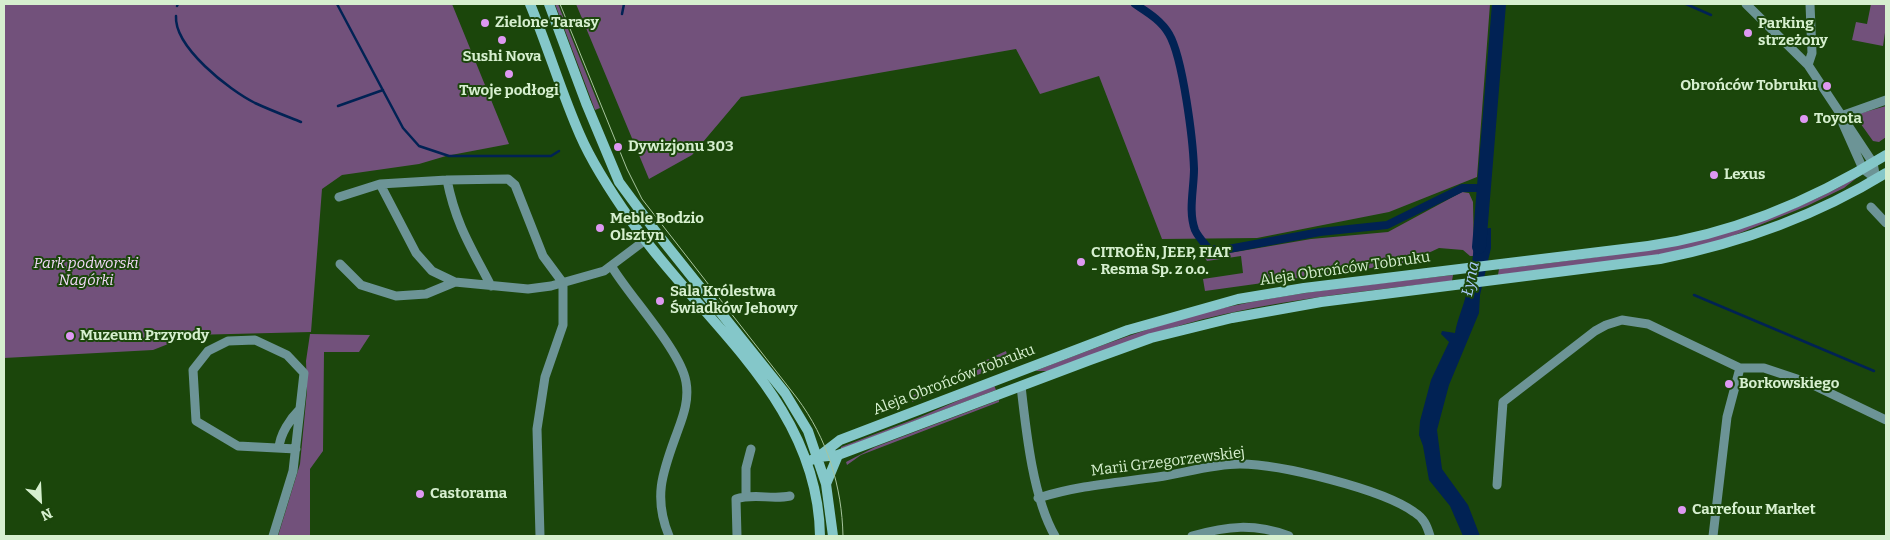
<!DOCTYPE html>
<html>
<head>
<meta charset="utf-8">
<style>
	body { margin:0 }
	#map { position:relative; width:1890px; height:540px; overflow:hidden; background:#1b460b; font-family:Bitter,serif }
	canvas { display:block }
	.frame { position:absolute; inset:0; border:5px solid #d6efcf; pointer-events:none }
	.north { position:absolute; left:15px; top:475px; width:50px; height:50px; -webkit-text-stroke:4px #1b460b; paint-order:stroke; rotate:155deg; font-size:14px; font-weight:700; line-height:20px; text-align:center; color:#d6efcf }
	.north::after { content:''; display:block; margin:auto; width:18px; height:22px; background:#d6efcf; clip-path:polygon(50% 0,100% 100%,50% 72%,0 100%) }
</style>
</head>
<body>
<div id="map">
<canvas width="1890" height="540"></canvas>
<div class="frame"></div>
<div class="north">N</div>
</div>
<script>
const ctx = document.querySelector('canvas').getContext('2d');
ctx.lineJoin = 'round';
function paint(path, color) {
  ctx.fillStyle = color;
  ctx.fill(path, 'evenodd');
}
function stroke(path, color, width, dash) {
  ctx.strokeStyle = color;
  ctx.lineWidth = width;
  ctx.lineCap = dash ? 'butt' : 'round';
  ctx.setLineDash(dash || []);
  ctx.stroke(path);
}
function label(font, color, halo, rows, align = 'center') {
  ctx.font = font + ' Bitter,serif';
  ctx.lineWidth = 4;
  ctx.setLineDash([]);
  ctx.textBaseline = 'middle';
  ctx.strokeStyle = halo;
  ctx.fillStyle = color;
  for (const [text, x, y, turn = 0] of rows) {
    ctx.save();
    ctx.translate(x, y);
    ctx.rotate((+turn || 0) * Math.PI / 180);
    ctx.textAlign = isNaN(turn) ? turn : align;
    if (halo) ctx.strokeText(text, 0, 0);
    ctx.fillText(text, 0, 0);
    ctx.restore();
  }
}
const green = new Path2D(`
	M4,4H452L509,144L446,156L419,164L342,175L322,189L311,332L191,335L153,350L4,358Z
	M555,4H558L600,108L595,110Z
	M576,4H1490L1477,177L1389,212L1257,238L1162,239L1099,76L1040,94L1016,49L741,97L692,155L649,179Z
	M1871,4H1886V26L1883,46L1852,40L1856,22L1867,24Z
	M1886,106V137L1879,142L1873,141L1858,120V114Z
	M1859,176L1844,188L1807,206L1715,243L1653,256L1498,275L1499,269C1626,254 1746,243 1859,176Z
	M1462,192L1469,193L1473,202L1474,256H1470L1463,250L1439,248L1407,263L1205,291L1203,279L1243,273L1241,256L1207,261L1203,255H1218L1311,239L1388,232Z
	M1453,275L1452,281C1376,290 1300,297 1225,314C1165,327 1106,350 1048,371H1035C1097,347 1158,323 1223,308C1298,291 1376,284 1453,275Z
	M310,334L370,335L359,352H324L323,451L310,469V536H278L300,464L307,391L306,361Z
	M1006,351L1009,362L996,367L993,357Z
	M989,359L992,369L912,402V396C922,390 935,390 946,385L948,380L949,384L960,380L988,364L986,360Z
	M994,385L996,390L841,449V447L920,417Z
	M999,400V402L861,455L847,465L846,462L875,447Z`);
const water = new Path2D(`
	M1491,228V248L1480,295L1479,313L1449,385L1437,430L1442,469L1468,505L1480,536H1463L1450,506L1429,480L1423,446L1419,435L1420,421L1431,380L1449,342L1441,334L1442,331L1455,333C1457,320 1463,308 1466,295C1472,273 1474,251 1474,229Z`);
const stream = new Path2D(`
	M337,4L403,128L419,146L449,156H551L559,151
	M1686,4L1711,15
	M177,6L178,4
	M622,14L624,4
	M176,16C174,47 229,90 255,103C270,110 286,116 301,122
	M338,106L383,90
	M1694,295L1874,371`);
const canal = new Path2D(`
	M1135,4C1147,12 1161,20 1169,34C1183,58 1193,140 1194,169C1194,189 1188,211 1195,230C1198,237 1205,244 1209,249L1223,250L1320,232L1387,225L1462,188H1483`);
const river = new Path2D(`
	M1479,247L1499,4`);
const minor = new Path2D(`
	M1746,4L1808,65L1873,163L1876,179
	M1808,65L1812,53L1810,4
	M1841,116L1886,100
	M1843,124L1863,169L1876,179
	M447,180L380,184L416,253L432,271L455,282
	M339,197L380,184
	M1871,207L1886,223
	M340,264L361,285L396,296L426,294L455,282L528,289L551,286L604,271L656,232
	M612,267C630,297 681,351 686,382C689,399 684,414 678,430C664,469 652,495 669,536
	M491,286C471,247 456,225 447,180L508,179L515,185L543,256L563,283
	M1021,386C1026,431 1033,498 1055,536
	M279,448C280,434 290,419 300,409
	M1497,485L1503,402L1595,331L1606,325L1622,320L1648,324L1740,368H1764L1809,383L1886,420
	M746,496V468L751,449
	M1038,498C1080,485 1115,483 1158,477C1184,473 1213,464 1240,464C1280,464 1382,489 1414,512C1424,518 1427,526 1430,536
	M273,536L293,471L304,373L287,355L255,340L228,341L208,351L193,370L196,421L238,446L296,449
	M540,536L537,429L545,377L563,325V283
	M737,536L736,499C754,493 772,500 790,496
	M1192,536C1227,526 1254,523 1289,536
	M1713,536L1727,417L1740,368`);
const secondary = new Path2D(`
	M530,4C548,47 561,92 580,135C593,165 613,195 632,222C702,323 818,401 820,536
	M549,4L586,103L619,182L656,232L785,393L808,431L826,484L833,536
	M819,457L838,455L1090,360L1151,338L1232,318L1321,302L1660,259C1741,243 1816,216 1886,173
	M807,462L818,457L840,440L1128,330L1238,299L1304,288L1648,246C1734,234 1813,200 1886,155
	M826,484L838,455`);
const tram = new Path2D(`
	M560,4L627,169L642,199L797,398C827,438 842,486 843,536`);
const markers = [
	[485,23,5,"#de98f2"],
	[1748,33,5,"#de98f2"],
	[502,40,5,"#de98f2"],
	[509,74,5,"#de98f2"],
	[1827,86,5,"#de98f2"],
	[1804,119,5,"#de98f2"],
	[618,147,5,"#de98f2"],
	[1714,175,5,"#de98f2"],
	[600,228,5,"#de98f2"],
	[1081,262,5,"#de98f2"],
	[660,301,5,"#de98f2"],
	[70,336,5,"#de98f2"],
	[1729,384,5,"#de98f2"],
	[420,494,5,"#de98f2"],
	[1682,510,5,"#de98f2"]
];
const poiNames = [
	["Zielone Tarasy",495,23],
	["Parking",1758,24],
	["strzeżony",1758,41],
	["Sushi Nova",502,57,"center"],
	["Obrońców Tobruku",1817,86,"right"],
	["Twoje podłogi",509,91,"center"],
	["Toyota",1814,119],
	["Dywizjonu 303",628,147],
	["Lexus",1724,175],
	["Meble Bodzio",610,219],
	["Olsztyn",610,236],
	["CITROËN, JEEP, FIAT",1091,253],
	["- Resma Sp. z o.o.",1091,270],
	["Sala Królestwa",670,292],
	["Świadków Jehowy",670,309],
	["Muzeum Przyrody",80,336],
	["Borkowskiego",1739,384],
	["Castorama",430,494],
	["Carrefour Market",1692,510]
];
const parkNames = [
	["Park podworski",86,264],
	["Nagórki",86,281]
];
const streetNames = [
	["Aleja Obrońców Tobruku",1345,269,-8],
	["Aleja Obrońców Tobruku",954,380,-21],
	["Marii Grzegorzewskiej",1168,462,-7]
];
const waterNames = [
	["Łyna",1471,279,-78]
];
paint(green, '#72517b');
paint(water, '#012254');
stroke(stream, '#012254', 2.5);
stroke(canal, '#012254', 8);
stroke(river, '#012254', 14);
stroke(minor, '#6c9496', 9);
stroke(secondary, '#84c7c9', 10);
stroke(tram, '#a7c59e', 1);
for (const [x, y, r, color] of markers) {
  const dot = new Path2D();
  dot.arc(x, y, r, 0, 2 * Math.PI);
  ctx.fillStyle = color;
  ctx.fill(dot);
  stroke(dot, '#1b460b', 2);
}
label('bold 15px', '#d6efcf', '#1b460b', poiNames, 'left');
label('italic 15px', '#f2d8f9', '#1b460b', parkNames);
label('15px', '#d6efcf', '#1b460b', streetNames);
label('italic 16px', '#acccfd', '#1b460b', waterNames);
</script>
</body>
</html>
